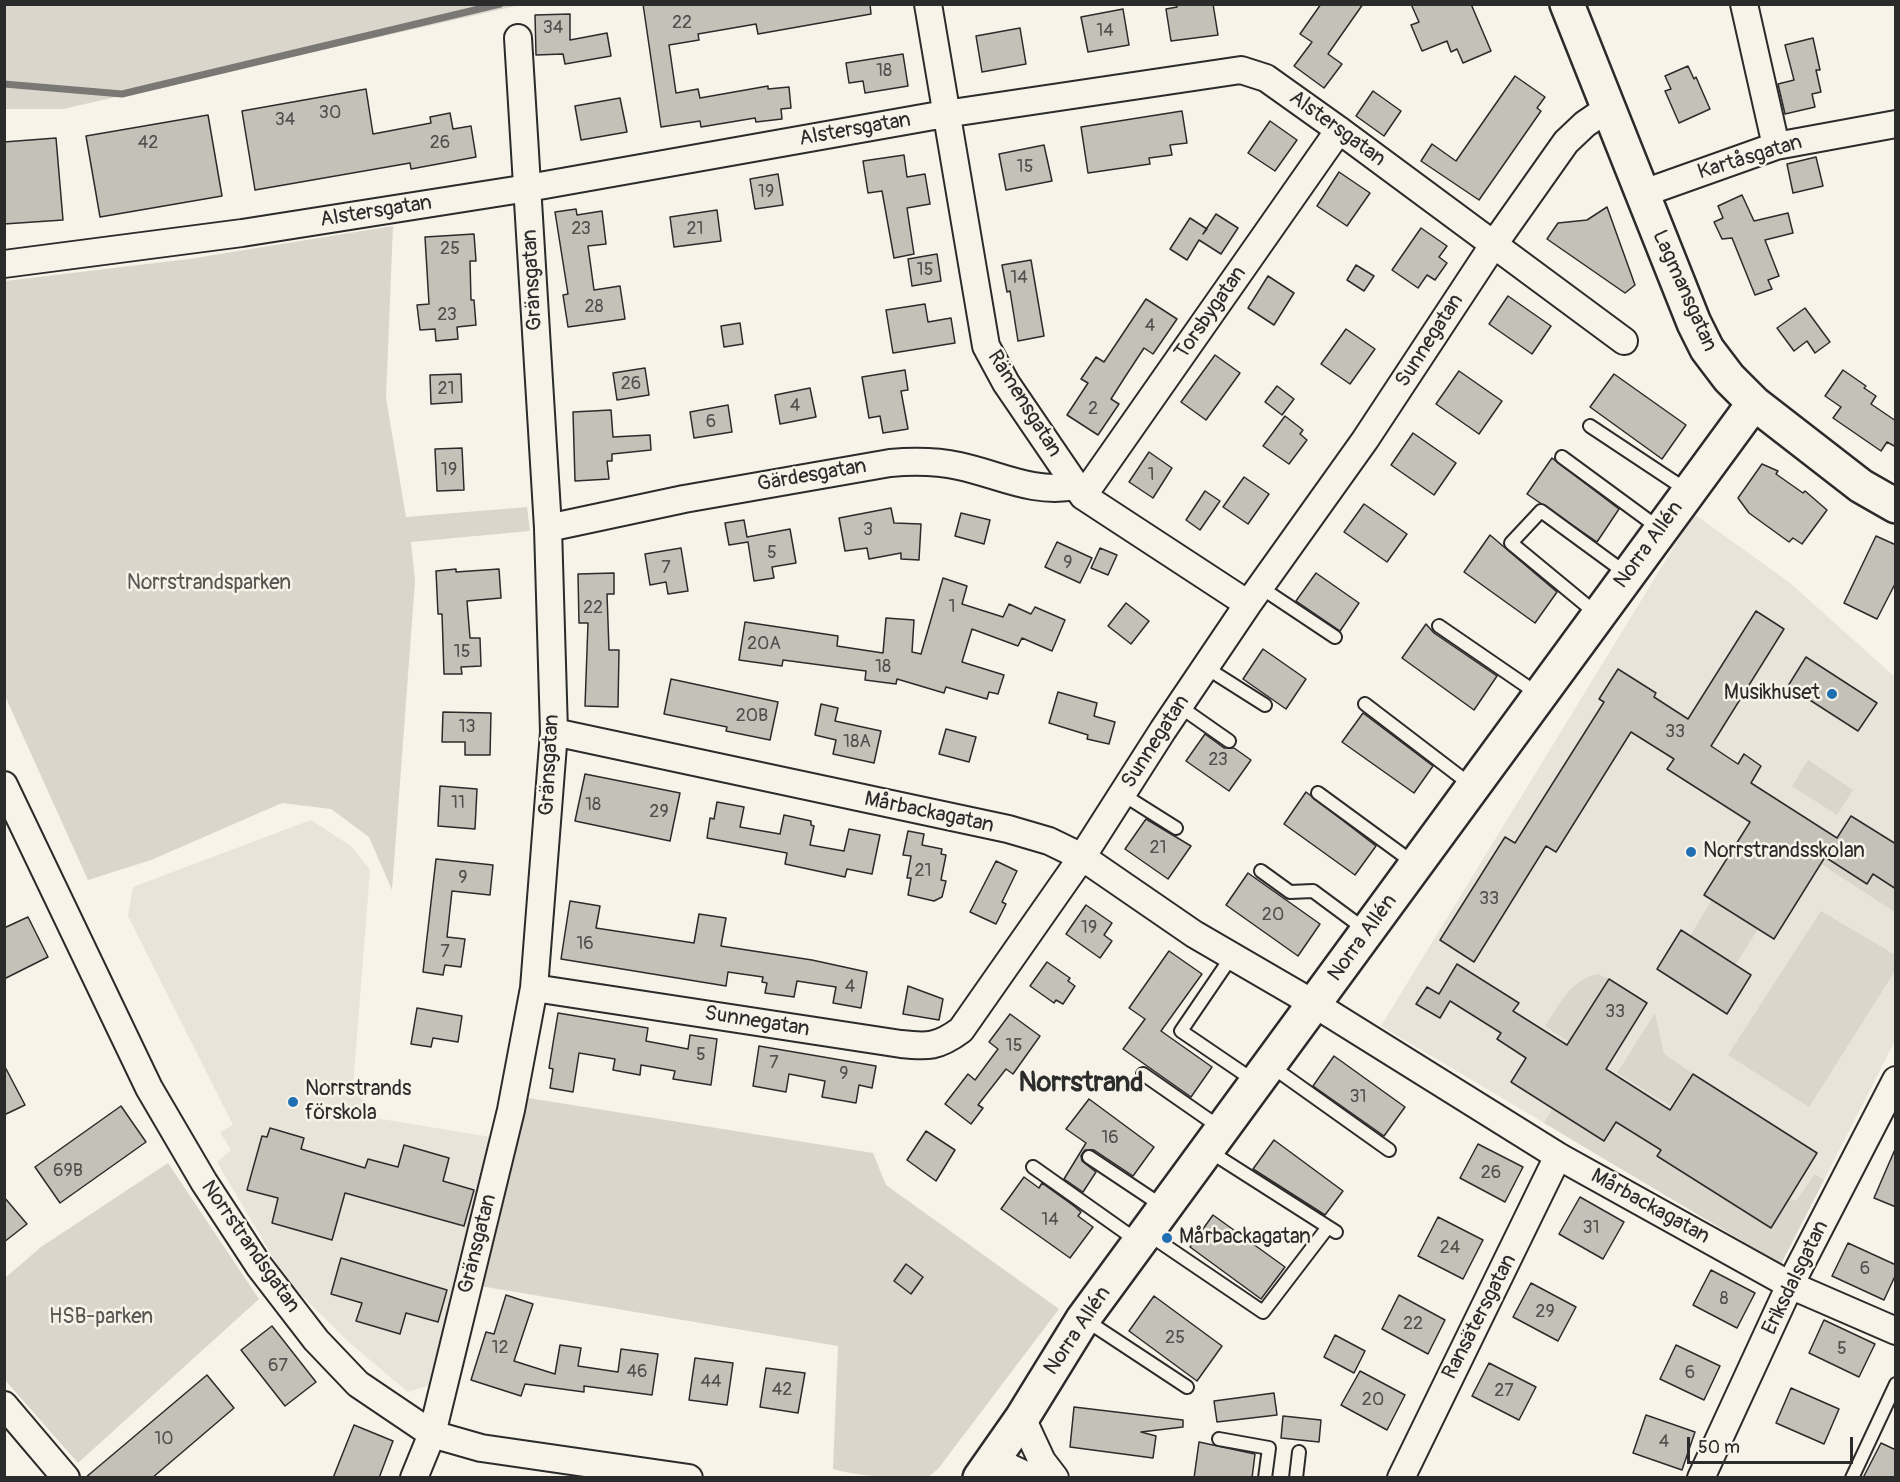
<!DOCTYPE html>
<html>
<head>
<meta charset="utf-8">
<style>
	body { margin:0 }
	#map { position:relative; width:1900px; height:1482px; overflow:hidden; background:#f7f3e8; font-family:Pangolin,sans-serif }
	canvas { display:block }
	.frame { position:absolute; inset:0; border:6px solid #2b2b2b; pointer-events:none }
	.scale { position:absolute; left:1687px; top:1437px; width:166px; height:27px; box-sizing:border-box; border:3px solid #2b2b2b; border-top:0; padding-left:8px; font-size:18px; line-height:21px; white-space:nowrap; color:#2b2b2b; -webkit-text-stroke:4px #f7f3e8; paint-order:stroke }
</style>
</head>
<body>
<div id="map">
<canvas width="1900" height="1482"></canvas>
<div class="frame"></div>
<div class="scale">50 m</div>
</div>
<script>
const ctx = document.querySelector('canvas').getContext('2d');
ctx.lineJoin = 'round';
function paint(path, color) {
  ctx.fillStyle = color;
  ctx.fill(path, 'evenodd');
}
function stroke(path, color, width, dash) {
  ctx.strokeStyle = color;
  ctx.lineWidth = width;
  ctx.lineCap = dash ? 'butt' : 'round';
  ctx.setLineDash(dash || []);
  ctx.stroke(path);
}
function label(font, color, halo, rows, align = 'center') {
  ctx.font = font + ' Pangolin,sans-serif';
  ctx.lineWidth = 5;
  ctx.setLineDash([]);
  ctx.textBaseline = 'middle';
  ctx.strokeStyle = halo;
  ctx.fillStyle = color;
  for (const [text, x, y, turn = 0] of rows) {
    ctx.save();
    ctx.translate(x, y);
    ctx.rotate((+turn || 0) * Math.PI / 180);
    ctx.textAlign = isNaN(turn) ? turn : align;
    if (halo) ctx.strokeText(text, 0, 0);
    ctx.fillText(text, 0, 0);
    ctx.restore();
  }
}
const built = new Path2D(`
	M1694,514L1790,583L1895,677V1041L1781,1264L1381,1026Z
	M311,820L351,846L370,870L353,1086L375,1118L491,1137L430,1385L408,1392L351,1344L286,1280L217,1162L231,1150L220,1132L233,1125L128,916L133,887Z`);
const green = new Path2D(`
	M4,5L5,4L520,5L63,109H5Z
	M393,226L386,398L406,517L527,507L530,531L411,542L415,581L392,890L369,837L331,809L282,803L151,860L88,880L5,696V281L189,259Z
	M1808,760L1853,790L1837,815L1792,786Z
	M1825,857L1867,884L1873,874L1895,889V912L1821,864Z
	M1712,900L1758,929L1735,965L1690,936Z
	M1821,911L1895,955V971L1809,1107L1728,1055Z
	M1598,974L1609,979L1569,1042L1545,1026C1560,1004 1570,980 1598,974Z
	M1655,1013L1664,1054L1692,1073L1670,1106L1617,1073Z
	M522,1097L873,1153L886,1185L1059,1309L938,1469L928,1477C896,1477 864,1478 833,1469L838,1346L480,1286Z
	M1552,1109L1604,1141L1616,1122L1796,1201L1815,1174L1824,1180L1781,1264L1544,1123Z
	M168,1163L259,1299L78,1463L5,1380V1278L41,1247Z`);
const stream = new Path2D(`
	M4,84L122,94L500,4`);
const building = new Path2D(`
	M643,4H870L871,14L758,34L756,24L698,34L699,40L669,45L676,93L698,89L700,98L768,86V89L789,87L791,108L781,109L782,119L756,122L755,118L701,127L700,121L661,127Z
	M1177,4H1213L1218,35L1171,41L1166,9L1177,7Z
	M1321,4H1363L1328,54L1342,64L1324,88L1294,66L1312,42L1300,34Z
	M1411,4H1471L1491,51L1463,63L1457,49L1451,52L1447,41L1422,51L1411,25L1419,22Z
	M1123,9L1129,45L1088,52L1081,17Z
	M570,14V40L607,33L611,56L565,64L563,54L536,55L535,15Z
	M1020,28L1026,64L982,72L976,36Z
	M1813,38L1820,70H1816L1821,92L1812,94L1815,107L1785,114L1778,84L1794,80L1785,45Z
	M903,54L908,86L865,93L863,81L849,83L846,63Z
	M1688,66L1694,79L1696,77L1710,109L1679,123L1665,91L1671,89L1665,76Z
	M1515,76L1545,97L1537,108L1541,111L1479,200L1421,161L1432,144L1456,161Z
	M366,89L373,134L431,123L430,117L450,113L453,129L471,126L476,157L411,169L410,163L255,190L242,111Z
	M1373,91L1401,111L1384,136L1356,116Z
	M620,98L627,132L581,140L575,106Z
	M1182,111L1187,143L1170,145L1172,155L1149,158L1150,164L1088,173L1081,127Z
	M208,115L222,196L100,217L86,136Z
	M1270,121L1297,140L1275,171L1248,153Z
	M56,138L63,220L4,224V142Z
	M1044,145L1052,181L1006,190L999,154Z
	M904,155L907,177L925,174L930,204L907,208L914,254L894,258L882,191L868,193L863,161Z
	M1816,157L1823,186L1793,193L1787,164Z
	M1339,172L1370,193L1347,226L1317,206Z
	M778,174L783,205L755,209L750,179Z
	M1742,195L1754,221L1788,213L1793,233L1765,240L1779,276L1768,280L1772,289L1755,295L1732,238L1722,239L1714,222L1723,218L1718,206Z
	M1607,207L1635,285L1625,293L1547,239L1558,223L1587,220Z
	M576,209L577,215L602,211L606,244L588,246L594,290L620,286L625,319L568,327L563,295L568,294L555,212Z
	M717,210L721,241L674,247L670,217Z
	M1216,214L1238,228L1221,254L1199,240L1187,260L1170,249L1190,218L1207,229L1203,234Z
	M1421,228L1447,246L1439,257L1447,263L1435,280L1427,275L1418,288L1392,270Z
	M474,234L476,261H470L471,300H474L476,325L457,327L458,339L436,341L435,329L420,330L417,305L429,304L425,237Z
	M937,254L941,281L912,286L908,259Z
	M1031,260L1044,336L1018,341L1010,291L1007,292L1002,265Z
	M1356,265L1374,276L1364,291L1347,280Z
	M1268,276L1294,293L1274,325L1248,308Z
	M1508,296L1551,326L1532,354L1489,324Z
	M1146,299L1177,319L1153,354L1144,348L1125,377L1111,399L1119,404L1098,435L1067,415L1088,383L1081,379L1096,357L1104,362Z
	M925,304L928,322L951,318L955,343L893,353L886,310Z
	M1805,308L1830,342L1815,353L1807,341L1794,351L1777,328Z
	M740,323L743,344L724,347L721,326Z
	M1346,329L1375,349L1350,384L1321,364Z
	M1215,355L1240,373L1206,420L1181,402Z
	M645,368L649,395L617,400L613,373Z
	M905,370L908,390L901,391L908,429L883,433L880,416L869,418L862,377Z
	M1843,370L1866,386L1864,388L1876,396L1871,404L1896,421V447L1887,442L1881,451L1833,418L1841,407L1825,396Z
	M1459,371L1502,401L1479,434L1436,404Z
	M461,374L462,402L431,404L430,375Z
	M1614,374L1686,425L1662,459L1590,407Z
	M1277,386L1294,399L1282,415L1265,402Z
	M810,388L816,417L780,424L775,395Z
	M728,405L732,432L694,438L690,412Z
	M611,410L613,437L650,435L651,450L612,454V461H607L609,479L575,481L573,412Z
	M1285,416L1303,430L1300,434L1307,440L1289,464L1263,446Z
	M1413,433L1456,463L1434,495L1391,465Z
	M462,448L464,490L437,491L435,449Z
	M1149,452L1172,468L1153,498L1129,482Z
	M1552,458L1619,509L1597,542L1527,494Z
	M1762,464L1778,471L1776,474L1803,493L1805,491L1827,510L1802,544L1793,538L1789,542L1749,513L1738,498Z
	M1244,477L1269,494L1248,524L1223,507Z
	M1205,491L1220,501L1200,530L1186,520Z
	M1364,504L1407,534L1387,562L1344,532Z
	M891,508L894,523L921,524L919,560L901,559V553L869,559L867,548L845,551L839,518Z
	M961,513L990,520L984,544L955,536Z
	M744,520L747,537L790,529L796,563L772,567L774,578L754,581L748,542L729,545L725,523Z
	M1490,535L1557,592L1535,623L1464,572Z
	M1876,536L1896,545V582L1877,619L1844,603Z
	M1057,542L1092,558L1080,583L1045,567Z
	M681,548L688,591L668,594L666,582L650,585L645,554Z
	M1100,548L1117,555L1108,575L1091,568Z
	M456,569V572L499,569L501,598L467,601L470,638H480L481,666L461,667L462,674H444L442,614H438L436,571Z
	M614,573V594H607L609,650H619L618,707L585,706L588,623H579L578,574Z
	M1316,573L1359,603L1340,631L1296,601Z
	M943,578L967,586L962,604L1003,617L1009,604L1031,614L1035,607L1065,620L1052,651L1022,638L1018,646L972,629L962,662L1004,675L998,694L989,692L987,699L946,687L944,693L897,679L896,684L865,680L866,671L783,660L782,666L739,660L745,622L838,636L837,646L883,653L886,618L914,620L912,652L921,654Z
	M1126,603L1149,621L1131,644L1108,626Z
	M1756,611L1784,629L1711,746L1738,764L1744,754L1761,766L1751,783L1837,838L1851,816L1896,844V889L1873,874L1867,884L1825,857L1774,939L1704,895L1750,822L1667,769L1674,759L1631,732L1556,852L1546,846L1474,962L1440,940L1505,837L1515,843L1604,702L1599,699L1618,669L1656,693L1654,697L1688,719Z
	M1426,624L1434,633L1497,676L1474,710L1402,658Z
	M1263,649L1306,679L1286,709L1243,679Z
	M1806,657L1877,703L1858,731L1788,686Z
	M671,679L778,702L770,740L726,731L727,727L664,714Z
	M1058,692L1097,703L1094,716L1115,722L1109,744L1087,739L1088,735L1049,723Z
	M821,704L838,708L835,721L881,731L874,763L833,754L836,740L815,735Z
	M443,712L491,713L490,755H465V742H442Z
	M1363,713L1433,766L1414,793L1342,742Z
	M946,729L976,737L969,762L939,754Z
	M1205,734L1224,748H1234L1251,760L1229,791L1186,761Z
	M585,774L680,793L670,841L575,821Z
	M440,786L477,789L475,829L438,826Z
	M1306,792L1376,846L1355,875L1284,824Z
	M717,802L744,807L740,827L780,834L784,815L811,821V825L814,826L810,845L844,851L849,829L880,835L872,874L847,869L845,877L785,864L787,853L707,838L710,818L714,819Z
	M1146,819L1191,846L1168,879L1125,849Z
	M908,831L924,834L922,845L942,849L941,854L946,855L941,880L946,881L942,897L934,901L908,895L911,878H907L911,856L903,855Z
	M436,859L493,865L490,895L452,891L447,937L465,939L461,967L445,965L443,975L423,972Z
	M996,861L1017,871L1002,902L1006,904L996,924L970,912Z
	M1248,873L1320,924L1298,956L1226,905Z
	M570,901L600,906L596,928L694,943L699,914L726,918L721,946L812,960L867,972L861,1008L833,1003L836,987L797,981L794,997L765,993L767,983L762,982L763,977L728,972L726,986L561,959Z
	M1086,905L1112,923L1104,935L1112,941L1100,958L1066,934Z
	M28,917L48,957L4,979V928Z
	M1681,930L1751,975L1727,1014L1657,969Z
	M1169,951L1202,974L1161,1031L1212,1067L1191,1097L1123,1049L1145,1019L1129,1008Z
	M1047,962L1070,978L1068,981L1075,986L1063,1004L1056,1000L1054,1003L1030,986Z
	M1457,964L1519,1003L1513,1011L1567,1045L1609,979L1647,1003L1606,1069L1670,1110L1693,1074L1817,1153L1771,1228L1657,1156L1661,1150L1616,1122L1604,1141L1511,1082L1526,1058L1497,1039L1501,1033L1450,1001L1440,1018L1416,1004L1427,987L1439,994Z
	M908,986L943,999L939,1020L903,1014Z
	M417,1008L462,1016L458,1042L433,1038L431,1047L411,1044Z
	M558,1013L648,1028L646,1041L688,1049L690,1035L717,1039L711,1085L673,1079L675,1071L641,1065L640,1075L613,1070L615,1059L579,1053L573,1092L550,1088L553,1069L549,1068Z
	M1010,1014L1040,1036L1013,1074L1006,1069L978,1105L983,1108L971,1124L945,1104L968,1074L975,1080L998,1049L989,1042Z
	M759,1046L876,1066L872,1088L859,1085L856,1103L822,1097L825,1081L789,1074L786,1092L753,1086Z
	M1334,1056L1405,1107L1384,1136L1313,1086Z
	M4,1065L25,1105L4,1115Z
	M1089,1099L1154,1147L1133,1176L1094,1150H1085L1081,1156L1082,1161L1096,1172L1083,1192L1064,1179L1086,1143L1066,1129Z
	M121,1106L146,1142L60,1203L35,1167Z
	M270,1128L304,1138L301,1149L365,1168L368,1159L398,1167L404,1145L449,1158L443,1181L474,1190L464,1226L345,1193L332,1240L272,1223L278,1198L247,1190L262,1136L267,1137Z
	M926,1131L955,1150L936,1181L907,1160Z
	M1274,1140L1343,1191L1325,1215L1253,1169Z
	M1478,1144L1523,1167L1505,1202L1460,1178Z
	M1896,1147V1207L1874,1198Z
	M1024,1177L1039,1188L1042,1183L1074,1206L1081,1212L1078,1216L1093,1227L1070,1258L1001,1209Z
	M4,1197L27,1224L4,1242Z
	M1580,1197L1624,1222L1603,1259L1559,1234Z
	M1213,1215L1285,1267L1261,1299L1190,1247Z
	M1438,1217L1483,1240L1463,1279L1418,1256Z
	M1848,1243L1896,1265V1274L1884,1300L1832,1276Z
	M341,1258L447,1290L438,1322L406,1313L400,1334L356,1321L362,1303L331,1294Z
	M906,1264L923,1277L911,1294L894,1281Z
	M1711,1270L1755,1293L1737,1328L1693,1305Z
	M1531,1283L1576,1307L1558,1341L1513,1317Z
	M506,1295L533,1304L514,1361L555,1374L560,1345L581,1348L578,1366L618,1372L621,1349L658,1354L652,1395L584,1386V1392L525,1384L521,1396L471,1380L486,1332L494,1334Z
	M1399,1295L1445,1320L1428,1354L1382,1329Z
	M1154,1296L1222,1346L1197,1381L1129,1331Z
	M1824,1320L1875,1344L1859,1377L1809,1353Z
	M272,1326L316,1382L285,1406L241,1350Z
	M1335,1335L1365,1351L1354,1373L1324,1357Z
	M1676,1345L1720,1366L1704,1400L1660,1379Z
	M695,1358L733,1363L727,1405L689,1400Z
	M1489,1363L1536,1387L1519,1420L1472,1396Z
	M766,1368L805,1373L798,1413L760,1407Z
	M1360,1371L1405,1395L1387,1430L1341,1405Z
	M207,1375L234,1408L152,1478H85Z
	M1791,1388L1839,1409L1824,1444L1776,1423Z
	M1274,1393L1277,1415L1217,1422L1214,1401Z
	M1074,1407L1183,1420V1427L1141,1432L1156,1436L1153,1458L1070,1447Z
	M1646,1415L1695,1432L1682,1470L1633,1453Z
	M1283,1416L1321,1420L1319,1442L1281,1438Z
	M354,1425L393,1441L379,1478H333Z
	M1199,1442L1255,1454L1252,1478H1194Z
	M1881,1443L1896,1450V1478H1863Z`);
const lane = new Path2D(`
	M1590,426L1688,491
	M1562,457L1660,529
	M1260,587L1335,637
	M1597,614L1511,543L1541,511L1627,574
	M1439,626L1538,694
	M1205,667L1265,705
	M1365,704L1471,785
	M1179,706L1229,741
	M1318,793L1415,864
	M1122,794L1176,828
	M1261,871L1290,892L1313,891L1367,931
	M1232,956L1181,1031L1256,1082
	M1271,1066L1389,1150
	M1143,1074L1222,1129
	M1209,1151L1336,1232
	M1089,1157L1164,1207
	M1033,1167L1139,1242
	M1148,1234L1263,1312L1328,1227
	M1084,1319L1187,1387
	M1219,1439L1269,1448L1265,1478
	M1296,1478L1299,1452
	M1852,1478L1896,1384`);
const street = new Path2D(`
	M928,4L986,346L1006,383L1083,496L1248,604
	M1744,4L1776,146
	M1641,194L1776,146L1896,124
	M4,264L242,233L528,188L945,114L1241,70L1266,78L1339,130L1624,341
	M1083,496L1339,130
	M548,528L684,499L890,463C914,461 936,461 959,466C1001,475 1032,494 1076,486
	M554,732L1008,829L1049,841L1082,857L1194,934L1316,1005L1558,1156L1790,1285L1896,1331
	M4,785L149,1088L204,1182L259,1266L316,1340L358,1384L432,1434L481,1448L689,1478
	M534,988L901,1044C928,1047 938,1047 961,1030L1082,857L1163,730L1248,604L1365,440L1494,244L1566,142L1585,124L1610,107
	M4,1405L66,1478
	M1022,1418L1042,1461L1055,1478
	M992,1459L1032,1478
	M414,1478L432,1434L511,1110L534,988L554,732L548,528L518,38
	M1401,1478L1558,1156
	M1701,1478L1790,1285L1896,1080`);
const secondary = new Path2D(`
	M1567,4L1694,323L1707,349L1729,378L1754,403L1861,486L1896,506
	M980,1478L1022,1418L1083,1319L1754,403`);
const markers = [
	[1832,694,6,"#1f6fb2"],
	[1691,852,6,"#1f6fb2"],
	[293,1102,6,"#1f6fb2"],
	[1167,1238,6,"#1f6fb2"]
];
const numberNames = [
	["22",682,23],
	["34",553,28],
	["14",1105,31],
	["18",884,71],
	["30",330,113],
	["34",285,120],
	["42",148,143],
	["26",440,143],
	["15",1025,167],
	["19",766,192],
	["23",581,229],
	["21",695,229],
	["25",450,249],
	["15",925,270],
	["14",1019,278],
	["28",594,307],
	["23",447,315],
	["4",1150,326],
	["26",631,384],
	["21",446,389],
	["4",795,406],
	["2",1093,409],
	["6",711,422],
	["19",449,470],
	["1",1151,475],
	["3",868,530],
	["5",772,553],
	["9",1068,563],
	["7",666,568],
	["1",952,607],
	["22",593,608],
	["20A",764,644],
	["15",462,652],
	["18",883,667],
	["20B",752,716],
	["13",467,727],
	["33",1675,732],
	["18A",857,742],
	["23",1218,760],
	["11",458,803],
	["18",593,805],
	["29",659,812],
	["21",1158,848],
	["21",923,871],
	["9",463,878],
	["33",1489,899],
	["20",1273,915],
	["19",1089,928],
	["16",585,944],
	["7",445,952],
	["4",850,987],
	["33",1615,1012],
	["15",1014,1046],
	["5",701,1055],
	["7",774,1063],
	["9",844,1074],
	["31",1358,1097],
	["16",1110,1138],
	["69B",68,1171],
	["26",1491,1173],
	["14",1050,1220],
	["31",1591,1228],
	["24",1450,1248],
	["6",1865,1269],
	["8",1724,1299],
	["29",1545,1312],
	["22",1413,1324],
	["25",1175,1338],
	["12",500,1348],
	["5",1842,1349],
	["67",278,1366],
	["46",637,1372],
	["6",1690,1373],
	["44",711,1382],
	["42",782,1390],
	["27",1504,1391],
	["20",1373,1400],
	["10",164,1439],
	["4",1664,1442]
];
const streetNames = [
	["Alstersgatan",1337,129,36],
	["Alstersgatan",855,130,-10],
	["Kartåsgatan",1750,158,-17],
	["Alstersgatan",376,212,-9],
	["Gränsgatan",533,280,-93],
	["Lagmansgatan",1684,291,66],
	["Torsbygatan",1211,313,-55],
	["Sunnegatan",1430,341,-57],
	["Rämensgatan",1024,404,58],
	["Gärdesgatan",812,476,-10],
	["Norra Allén",1649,545,-54],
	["Sunnegatan",1156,742,-57],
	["Gränsgatan",550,765,-87],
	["Mårbackagatan",929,813,12],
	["Norra Allén",1363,938,-54],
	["Sunnegatan",757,1022,9],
	["Mårbackagatan",1650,1207,29],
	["Gränsgatan",478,1244,-76],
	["Norrstrandsgatan",250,1247,55],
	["Eriksdalsgatan",1796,1278,-64],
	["Ransätersgatan",1480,1317,-63],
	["Norra Allén",1078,1331,-56]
];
const parkNames = [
	["Norrstrandsparken",209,584],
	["HSB-parken",101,1318]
];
const poiNames = [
	["Musikhuset",1820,694,"right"],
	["Norrstrandsskolan",1703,852],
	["Norrstrands",305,1090],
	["förskola",305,1114],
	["Mårbackagatan",1179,1238]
];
const districtNames = [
	["Norrstrand",1081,1084]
];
paint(built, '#e8e4da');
paint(green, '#dad6cc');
stroke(stream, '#7a7874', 7);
paint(building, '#c4c1b9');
stroke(building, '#2b2b2b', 1.5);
stroke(lane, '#2b2b2b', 16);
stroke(street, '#2b2b2b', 30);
stroke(secondary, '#2b2b2b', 38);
stroke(lane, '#f7f3e8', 12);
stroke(street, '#f7f3e8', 26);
stroke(secondary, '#f7f3e8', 33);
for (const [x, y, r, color] of markers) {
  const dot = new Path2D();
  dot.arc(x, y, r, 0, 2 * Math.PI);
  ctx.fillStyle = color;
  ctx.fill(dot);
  stroke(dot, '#f7f3e8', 2);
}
label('18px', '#51504e', null, numberNames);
label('21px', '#2b2b2b', '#f7f3e8', streetNames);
label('21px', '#575653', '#f7f3e8', parkNames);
label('21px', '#2b2b2b', '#f7f3e8', poiNames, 'left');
label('bold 27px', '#2b2b2b', '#f7f3e8', districtNames);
</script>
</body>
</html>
